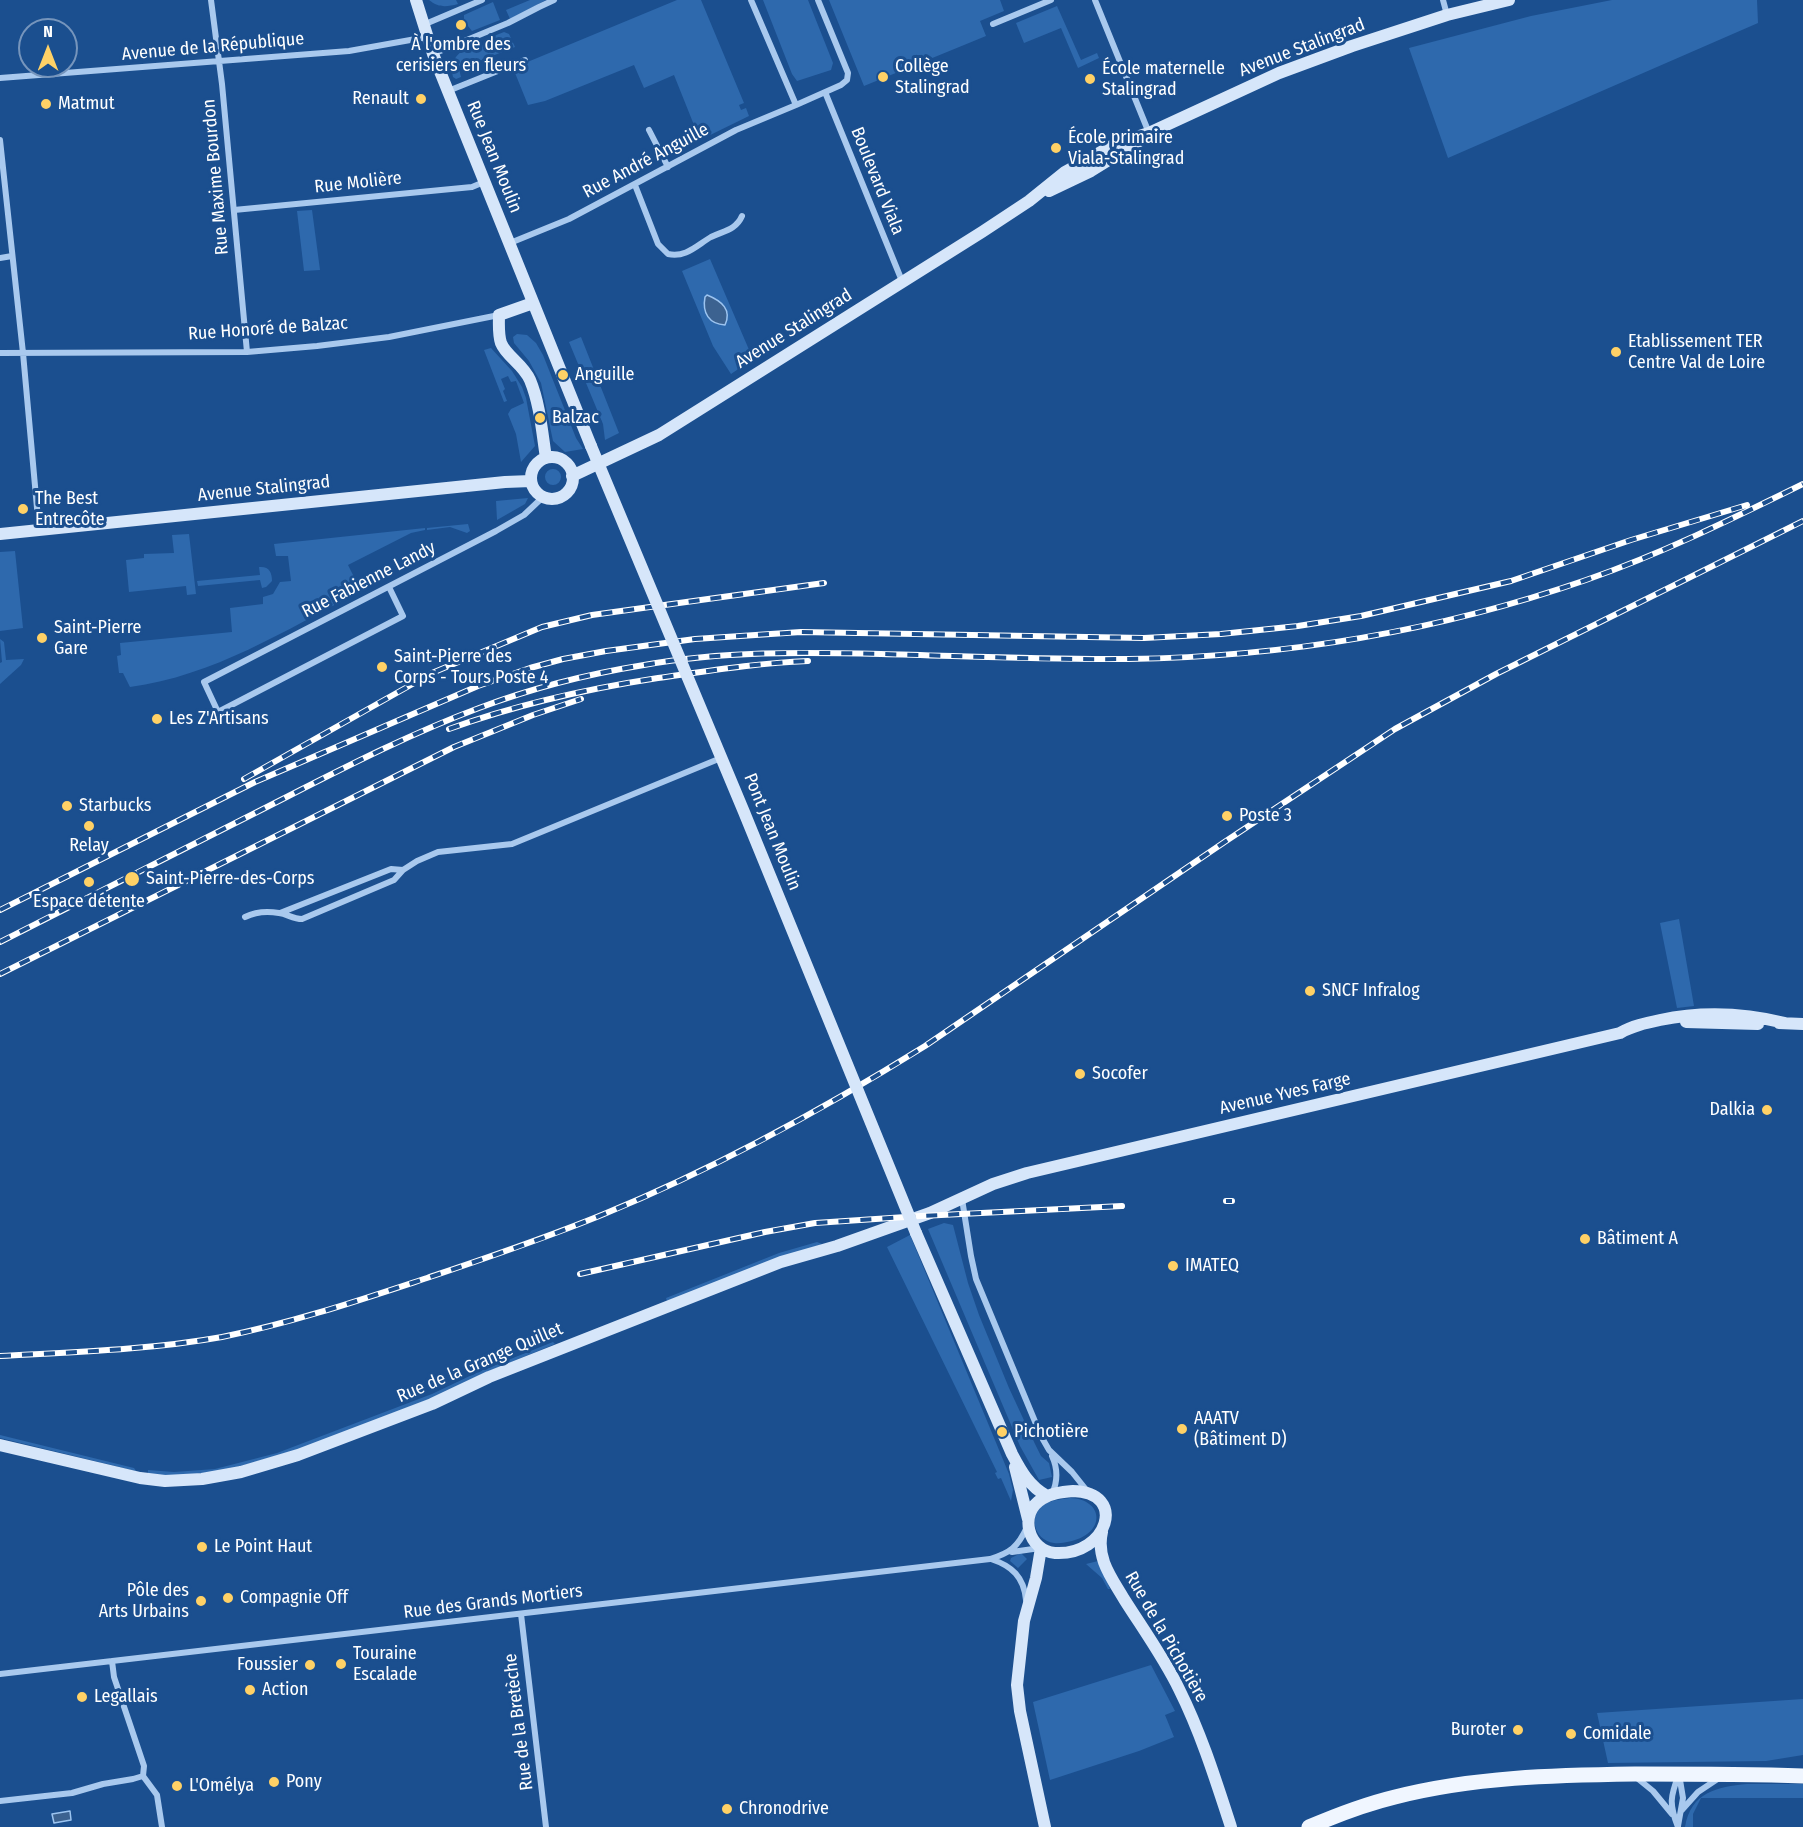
<!DOCTYPE html>
<html>
<head>
<meta charset="utf-8">
<style>
	body { margin:0 }
	#map { position:relative; width:1803px; height:1827px; overflow:hidden; background:#1b4f8f; font-family:"Fira Sans Condensed",sans-serif }
	canvas { display:block }
	.north { position:absolute; left:18px; top:18px; width:60px; height:60px; box-sizing:border-box; background:#1b4f8f; border:2px solid #7695bc; border-radius:50%; rotate:0deg; font-size:16px; font-weight:700; line-height:24px; text-align:center; color:#fff }
	.north::after { content:''; display:block; margin:auto; width:21px; height:27px; background:#ffd166; clip-path:polygon(50% 0,100% 100%,50% 72%,0 100%) }
</style>
</head>
<body>
<div id="map">
<canvas width="1803" height="1827"></canvas>
<div class="north">N</div>
</div>
<script>
const ctx = document.querySelector('canvas').getContext('2d');
ctx.lineJoin = 'round';
function paint(path, color) {
  ctx.fillStyle = color;
  ctx.fill(path, 'evenodd');
}
function stroke(path, color, width, dash) {
  ctx.strokeStyle = color;
  ctx.lineWidth = width;
  ctx.lineCap = dash ? 'butt' : 'round';
  ctx.setLineDash(dash || []);
  ctx.stroke(path);
}
function label(font, color, halo, rows, align = 'center') {
  ctx.font = font + ' "Fira Sans Condensed",sans-serif';
  ctx.lineWidth = 6;
  ctx.setLineDash([]);
  ctx.textBaseline = 'middle';
  ctx.strokeStyle = halo;
  ctx.fillStyle = color;
  for (const [text, x, y, turn = 0] of rows) {
    ctx.save();
    ctx.translate(x, y);
    ctx.rotate((+turn || 0) * Math.PI / 180);
    ctx.textAlign = isNaN(turn) ? turn : align;
    if (halo) ctx.strokeText(text, 0, 0);
    ctx.fillText(text, 0, 0);
    ctx.restore();
  }
}
const green = new Path2D(`
	M429,0H456L458,4C446,7 439,8 429,0Z
	M530,0H546L510,19L506,10Z
	M677,0H701L744,103L739,105L741,110L746,108L749,116L700,140L674,75L644,88L634,65L545,101L528,105L513,68Z
	M763,0H808L833,63L831,70L797,81L792,74Z
	M829,0H1000L1004,11L980,21L986,36L864,86Z
	M1612,0H1757L1758,23L1448,158L1409,48L1531,16Z
	M493,2L500,20L472,31L464,21V15Z
	M1057,6L1081,60L1097,53L1099,58L1078,68L1061,28L1024,43L1016,23Z
	M504,32L509,34L515,47L459,69L461,77L456,79L453,77C449,59 459,51 474,45L475,48L487,43L486,39Z
	M312,210L320,270L304,271L297,211Z
	M710,259L753,359L731,374L713,346L682,271ZM708,295L717,300L728,313L725,325Z
	M517,334L527,335L536,343L543,355L576,438L583,449L565,452L553,441L541,383L529,361L514,343L513,337Z
	M581,337L619,433L605,440L603,424L569,342Z
	M491,348L512,371L522,387L526,398L535,446L521,462L516,434L508,414L511,409L524,403L516,381L511,382L508,376L501,379L505,389L503,391L507,401L504,402L484,350Z
	M545 477a8 8 0 1 1 16 0a8 8 0 1 1-16 0Z
	M528,498L525,504L497,520L496,501Z
	M468,524L470,531L467,533L450,527L427,530V528Z
	M425,528V530L411,533L348,565L360,589L359,592C286,630 213,676 130,687L123,673H119L117,656L121,655L120,643L232,632L230,608L263,604V597L273,594L280,582L291,581L288,556H276L274,544Z
	M189,534L196,594L187,595L186,586L129,592L126,560L144,558V554L174,553L172,535Z
	M15,551L23,628L0,631V552Z
	M259,567C269,566 272,572 272,581L266,587L262,588L260,580L198,586L197,581L260,575Z
	M0,639L4,642L6,660L24,659L21,665L0,684V663L2,662Z
	M1679,919L1694,1006L1677,1008L1660,923Z
	M944,1223L953,1225L968,1283L979,1315L1009,1388L1035,1444L1041,1456L1049,1463L1052,1477L1039,1480L1020,1446L928,1229Z
	M910,1235L1009,1474L1013,1490L1011,1501L1001,1478L998,1479L995,1473L997,1472L887,1247Z
	M817,1242L822,1244L667,1301L666,1298L779,1253Z
	M553,1342L555,1344L482,1374L435,1397L303,1448L238,1467L216,1472L170,1476L148,1474V1470L174,1472L215,1469L277,1453L432,1394L478,1372Z
	M0,1435L134,1468L136,1471L0,1438Z
	M1070,1498C1103,1499 1107,1532 1072,1541C1066,1542 1060,1544 1054,1543C1033,1540 1027,1513 1047,1503C1053,1500 1063,1499 1070,1498Z
	M1021,1553L1027,1559L1018,1568L1010,1561L1011,1558Z
	M1098,1561L1110,1589H1108L1102,1578L1086,1564Z
	M1151,1665L1175,1711L1165,1715L1174,1737L1139,1751L1050,1780L1033,1702Z
	M1803,1699V1755L1766,1761L1608,1763L1597,1713Z
	M1747,1784H1803V1798H1701L1693,1814V1827H1685C1691,1792 1717,1787 1747,1784Z`);
const water = new Path2D(`
	M707,295C722,301 732,310 725,325C709,324 702,313 705,297Z
	M70,1811L71,1820L54,1823L52,1814Z`);
const street = new Path2D(`
	M211,0L222,84L247,352
	M751,0L796,105L841,85L847,80L848,73L818,0
	M1095,0L1149,133
	M1443,0L1447,15
	M993,24L1051,0
	M423,25L482,0
	M433,54L508,23L539,7L554,0
	M0,78L349,51L427,37
	M448,91L525,60
	M825,92L902,281
	M649,130L668,167
	M0,140L23,353L39,530
	M635,185L658,244L668,254C686,258 697,245 711,237C723,231 736,230 742,216
	M234,210L472,187L484,182
	M510,243L569,219L736,130L796,105
	M0,258L12,256
	M0,353L247,352L317,346L389,337L499,315
	M389,587L403,616L218,712L204,682L496,531L524,515L543,497
	M280,913L391,869L403,870
	M245,917C255,912 268,911 279,913C287,914 293,919 302,919L394,880L403,870L417,861L438,852L512,844L721,758
	M962,1199L971,1256L976,1279L1041,1436L1049,1450L1072,1472L1088,1492
	M1052,1456C1058,1469 1058,1481 1052,1494
	M1012,1552L1040,1548
	M991,1559C1012,1566 1024,1577 1026,1600
	M521,1614L546,1827
	M0,1674L990,1559C1010,1553 1018,1547 1027,1527
	M143,1776L157,1795L162,1827
	M1637,1778L1653,1791L1672,1814
	M0,1801L72,1793L103,1784L133,1779L143,1776L144,1766L114,1677L112,1661
	M1681,1811L1698,1792L1719,1778
	M1678,1826L1683,1798L1679,1774
	M1678,1827C1669,1804 1670,1797 1679,1774`);
const secondary = new Path2D(`
	M416,0L433,54L591,446
	M1049,191L1091,171L1141,140
	M533,303L499,315C499,323 498,334 501,343C506,356 523,364 530,380C540,404 542,432 546,458
	M531 478a21 21 0 1 1 42 0a21 21 0 1 1-42 0Z
	M572,476L659,435L982,232L1029,201L1065,172L1117,143L1149,133L1279,73L1352,46L1447,15L1509,0
	M0,534L505,482L531,481
	M1686,1022L1758,1024
	M1779,1023L1803,1024
	M916,1233L1012,1454C1021,1471 1029,1486 1047,1496
	M0,1445L140,1478L165,1481L202,1479L241,1472L298,1455L432,1404L489,1377L781,1262L837,1246L896,1225L930,1213L993,1184L1027,1173L1620,1033C1632,1026 1646,1023 1660,1020C1702,1011 1744,1013 1785,1023
	M1015,1467L1028,1519
	M1073,1491C1128,1492 1108,1556 1055,1553C1028,1551 1018,1513 1042,1499C1051,1493 1062,1492 1073,1491Z
	M1102,1532C1096,1558 1111,1577 1124,1599C1143,1629 1164,1658 1179,1689C1201,1733 1216,1781 1231,1827
	M1041,1548L1036,1578L1024,1621L1017,1685L1020,1711L1045,1827`);
const primary = new Path2D(`
	M1309,1827C1337,1815 1366,1804 1395,1797C1473,1777 1555,1775 1635,1774C1691,1774 1747,1774 1803,1776`);
const rail = new Path2D(`
	M449,729C518,704 586,689 658,678C708,671 757,663 808,661
	M244,779L432,673L542,627L592,615L824,583
	M0,910L255,782L478,686L530,668L563,659L606,651L695,639L801,632L1144,638L1221,634L1298,626L1361,616L1511,581L1631,540L1747,505
	M0,942C88,897 176,853 263,809C334,773 404,736 479,708C532,688 588,674 644,665C722,651 802,652 881,654C964,656 1046,660 1128,659C1284,657 1439,631 1586,580C1661,554 1732,519 1803,484
	M0,974L454,747L533,715L581,699
	M1226,1201H1232
	M580,1274L765,1232L815,1223L921,1216L1122,1206
	M0,1356C74,1352 149,1350 222,1337C292,1323 360,1300 427,1278C486,1258 546,1238 604,1214C716,1168 822,1110 925,1046L1226,841L1395,729L1496,674L1803,521`);
const secondaryBridge = new Path2D(`
	M591,446L744,812L916,1233`);
const markers = [
	[461,25,6,"#ffd166"],
	[883,77,6,"#ffd166"],
	[1090,79,6,"#ffd166"],
	[421,99,6,"#ffd166"],
	[46,104,6,"#ffd166"],
	[1056,148,6,"#ffd166"],
	[1616,352,6,"#ffd166"],
	[563,375,6,"#ffd166"],
	[540,418,6,"#ffd166"],
	[23,509,6,"#ffd166"],
	[42,638,6,"#ffd166"],
	[382,667,6,"#ffd166"],
	[157,719,6,"#ffd166"],
	[67,806,6,"#ffd166"],
	[1227,816,6,"#ffd166"],
	[89,826,6,"#ffd166"],
	[132,879,8,"#ffd166"],
	[89,882,6,"#ffd166"],
	[1310,991,6,"#ffd166"],
	[1080,1074,6,"#ffd166"],
	[1767,1110,6,"#ffd166"],
	[1585,1239,6,"#ffd166"],
	[1173,1266,6,"#ffd166"],
	[1182,1429,6,"#ffd166"],
	[1002,1432,6,"#ffd166"],
	[202,1547,6,"#ffd166"],
	[228,1598,6,"#ffd166"],
	[201,1601,6,"#ffd166"],
	[341,1664,6,"#ffd166"],
	[310,1665,6,"#ffd166"],
	[250,1690,6,"#ffd166"],
	[82,1697,6,"#ffd166"],
	[1518,1730,6,"#ffd166"],
	[1571,1734,6,"#ffd166"],
	[274,1782,6,"#ffd166"],
	[177,1786,6,"#ffd166"],
	[727,1809,6,"#ffd166"]
];
const poiNames = [
	["À l'ombre des",461,45,"center"],
	["cerisiers en fleurs",461,66,"center"],
	["Collège",895,67],
	["Stalingrad",895,88],
	["École maternelle",1102,69],
	["Stalingrad",1102,90],
	["Renault",409,99,"right"],
	["Matmut",58,104],
	["École primaire",1068,138],
	["Viala-Stalingrad",1068,159],
	["Etablissement TER",1628,342],
	["Centre Val de Loire",1628,363],
	["Anguille",575,375],
	["Balzac",552,418],
	["The Best",35,499],
	["Entrecôte",35,520],
	["Saint-Pierre",54,628],
	["Gare",54,649],
	["Saint-Pierre des",394,657],
	["Corps - Tours Poste 4",394,678],
	["Les Z'Artisans",169,719],
	["Starbucks",79,806],
	["Poste 3",1239,816],
	["Relay",89,846,"center"],
	["Saint-Pierre-des-Corps",146,879],
	["Espace détente",89,902,"center"],
	["SNCF Infralog",1322,991],
	["Socofer",1092,1074],
	["Dalkia",1755,1110,"right"],
	["Bâtiment A",1597,1239],
	["IMATEQ",1185,1266],
	["AAATV",1194,1419],
	["(Bâtiment D)",1194,1440],
	["Pichotière",1014,1432],
	["Le Point Haut",214,1547],
	["Pôle des",189,1591,"right"],
	["Arts Urbains",189,1612,"right"],
	["Compagnie Off",240,1598],
	["Touraine",353,1654],
	["Escalade",353,1675],
	["Foussier",298,1665,"right"],
	["Action",262,1690],
	["Legallais",94,1697],
	["Buroter",1506,1730,"right"],
	["Comidale",1583,1734],
	["Pony",286,1782],
	["L'Omélya",189,1786],
	["Chronodrive",739,1809]
];
const streetNames = [
	["Avenue de la République",213,47,-5],
	["Avenue Stalingrad",1302,48,-21],
	["Rue Jean Moulin",494,157,68],
	["Rue André Anguille",646,161,-28],
	["Rue Maxime Bourdon",216,177,-95],
	["Boulevard Viala",877,181,68],
	["Rue Molière",358,183,-6],
	["Rue Honoré de Balzac",268,329,-4],
	["Avenue Stalingrad",794,329,-32],
	["Avenue Stalingrad",264,489,-6],
	["Rue Fabienne Landy",369,580,-27],
	["Pont Jean Moulin",772,832,68],
	["Avenue Yves Farge",1285,1094,-13],
	["Rue de la Grange Quillet",480,1363,-23],
	["Rue des Grands Mortiers",493,1602,-7],
	["Rue de la Pichotière",1166,1637,60],
	["Rue de la Bretèche",519,1722,-97]
];
paint(green, '#2e69ad');
paint(water, '#3c6290');
stroke(water, '#9cc4f0', 1.5);
stroke(street, '#a9c9ee', 6);
stroke(secondary, '#d6e6fa', 12);
stroke(primary, '#f0f6ff', 15);
stroke(rail, '#fff', 6);
stroke(rail, '#1b4f8f', 4, [11]);
stroke(secondaryBridge, '#d6e6fa', 12);
for (const [x, y, r, color] of markers) {
  const dot = new Path2D();
  dot.arc(x, y, r, 0, 2 * Math.PI);
  ctx.fillStyle = color;
  ctx.fill(dot);
  stroke(dot, '#1b4f8f', 2);
}
label('18px', '#fff', '#1b4f8f', poiNames, 'left');
label('18px', '#fff', '#1b4f8f', streetNames);
</script>
</body>
</html>
